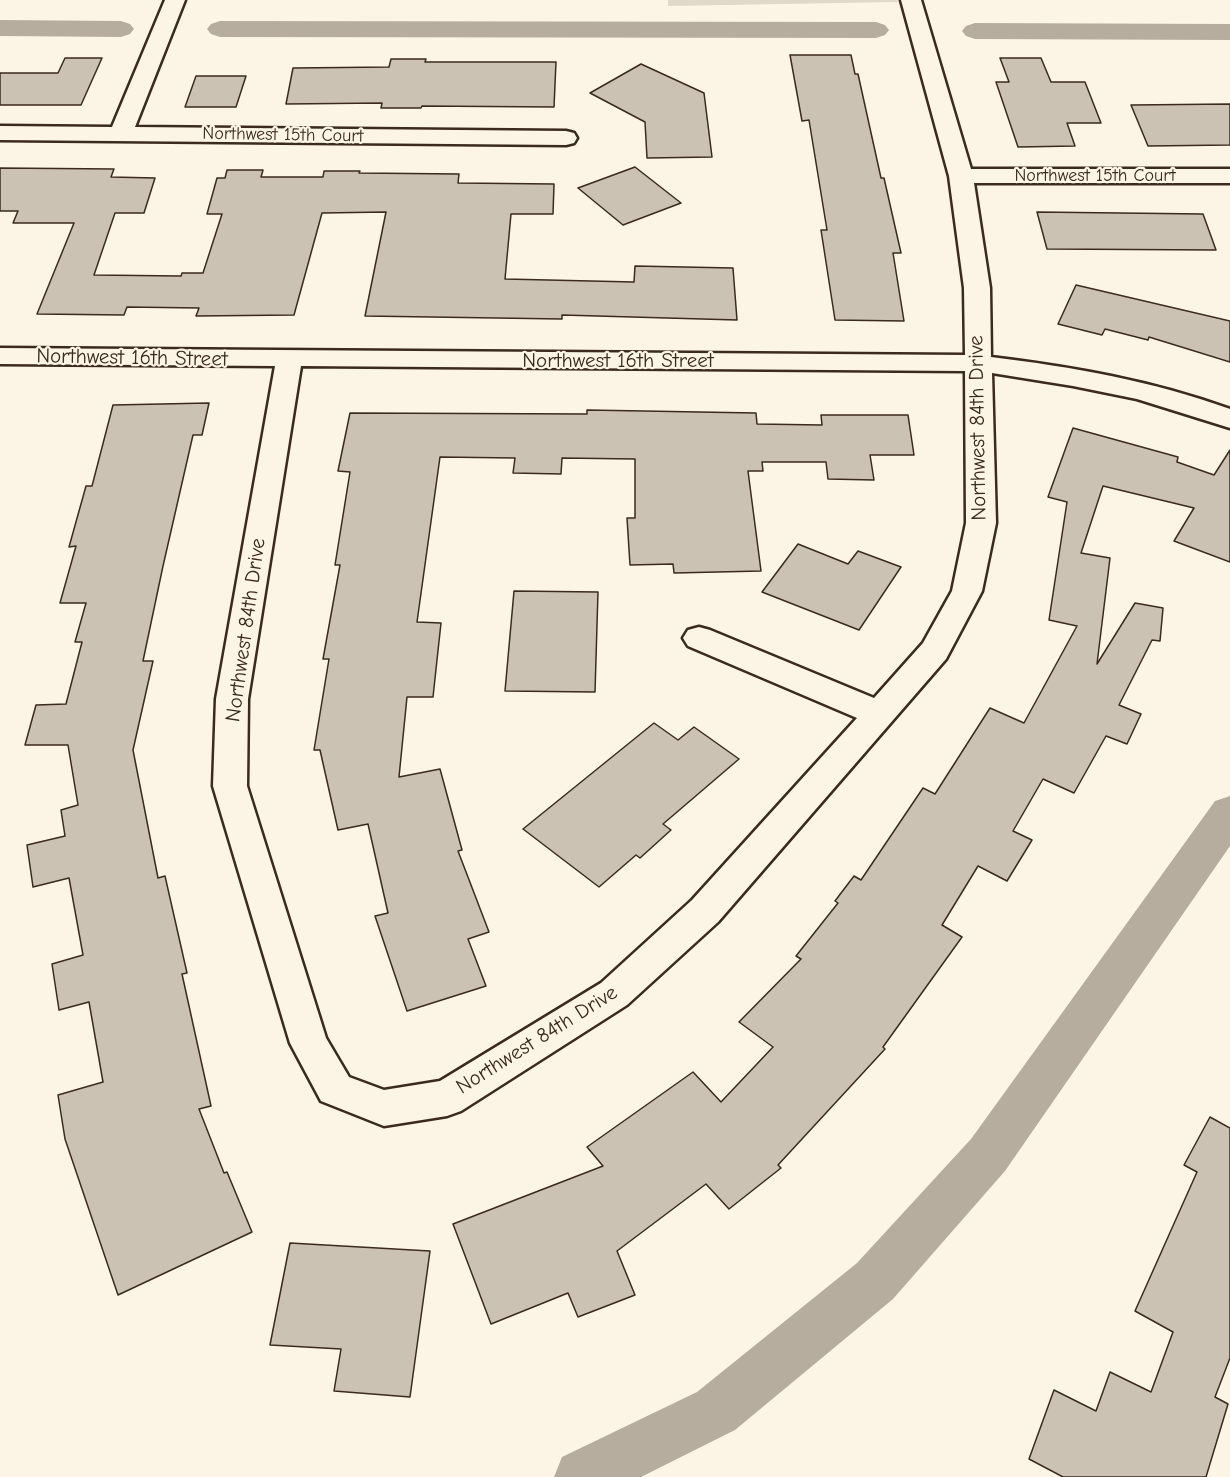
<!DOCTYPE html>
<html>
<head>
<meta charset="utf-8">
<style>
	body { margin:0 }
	canvas { display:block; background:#fcf5e5 }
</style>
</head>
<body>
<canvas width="1230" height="1477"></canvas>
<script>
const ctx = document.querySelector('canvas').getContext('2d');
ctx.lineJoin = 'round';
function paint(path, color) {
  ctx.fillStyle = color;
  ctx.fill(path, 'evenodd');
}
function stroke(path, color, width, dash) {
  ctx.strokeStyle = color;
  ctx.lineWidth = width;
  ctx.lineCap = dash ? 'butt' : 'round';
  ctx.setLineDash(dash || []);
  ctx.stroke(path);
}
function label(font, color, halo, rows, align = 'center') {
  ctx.font = font + ' "Comic Neue",sans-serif';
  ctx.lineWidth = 4.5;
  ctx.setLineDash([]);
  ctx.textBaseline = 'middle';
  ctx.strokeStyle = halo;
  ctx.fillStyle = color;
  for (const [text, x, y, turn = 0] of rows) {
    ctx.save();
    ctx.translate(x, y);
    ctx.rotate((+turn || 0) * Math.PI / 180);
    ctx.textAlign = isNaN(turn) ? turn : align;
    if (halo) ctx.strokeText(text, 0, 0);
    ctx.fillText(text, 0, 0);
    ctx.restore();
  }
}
const green = new Path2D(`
	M668,0H897L898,2L668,6Z`);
const canal = new Path2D(`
	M0,20L121,21L130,24L134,29L130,34L121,37L0,36Z
	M220,21L876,22L885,25L889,30L885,35L876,38L220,37L211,34L207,29L211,24Z
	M975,23L1230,24V40L975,39L966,36L962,31L966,26Z
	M1230,796V846L1005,1171L893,1299L735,1430L641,1477H554L562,1457L697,1392L857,1263L971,1139L1215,801Z`);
const building = new Path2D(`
	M790,55H851L855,74H858L881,178H884L901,253H893L904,321L835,320L821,230H827L809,120L802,121Z
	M65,58H102L81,105H0V73H58Z
	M1000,58H1041L1051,82H1085L1101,123H1067L1075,146L1018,147L996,82H1009Z
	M391,59H426L425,62H556L554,107L422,106L421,108H381L382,103L286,104L293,68L389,67Z
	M641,64L704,93L712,157L647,158L645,122L590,93Z
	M196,76H246L236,107H185Z
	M1230,104V145L1148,146L1131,105Z
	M635,167L681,203L623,225L578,188Z
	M0,168L114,169L111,177L155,178L144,213H115L94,275L181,276L182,273H203L222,214H207L217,178H225L227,170H263L261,177H323L324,171H360L359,173L459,174L458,183L554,184L553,214H511L505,279L634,282L635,266L733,268L737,320L562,315V319L365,316L386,212L322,213L294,315L196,316L199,308L127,307L124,315L37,314L74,223H13L18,211H0Z
	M1037,212L1203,214L1216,250L1047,249Z
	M1076,285L1230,321V362L1149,337L1148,340L1105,329L1102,335L1058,324Z
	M209,403L202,435H193L163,566L143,661H153L133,750L158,878L165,876L187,973L182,974L211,1106L199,1109L224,1173L227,1172L252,1232L118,1295L65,1139L58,1095L103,1082L89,1002L59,1010L52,964L83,955L69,878L33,887L27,845L65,836L61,810L78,805L68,745H25L36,705L66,704L82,642H75L86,603H60L76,546L69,547L86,486H92L113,405Z
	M587,410L756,413L757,424L822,425L821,415H908L914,455H870L874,480L828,479L826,462H762L763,471H748L761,571L674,573L673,564L630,565L627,518H635V459L562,458L561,474L513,473L515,458L440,457L417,622L441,623L433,697H407L399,777L440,769L462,850L458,851L489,932L468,939L486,986L407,1011L375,916L388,913L368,824L338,830L320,750H314L329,659H323L340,565H335L350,472L338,471L350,413L587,414Z
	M1073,428L1178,457L1177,462L1214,475L1230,450V562L1174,541L1194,508L1103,486L1081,553L1110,558L1097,664L1135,603L1163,608L1160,641L1152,640L1119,705L1141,714L1127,744L1106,736L1074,793L1043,779L1013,831L1032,840L1007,881L978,866L942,925L962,937L883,1047L885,1049L778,1165L781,1168L729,1209L706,1184L617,1251L635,1295L578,1317L568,1293L491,1324L453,1224L603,1166L587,1147L693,1072L721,1102L773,1047L739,1022L801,959L796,956L838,903L835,901L854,876L861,880L923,788L935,794L990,708L1024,723L1077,626L1049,620L1067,502L1048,497Z
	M798,544L848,564L858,551L901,567L859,630L762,592Z
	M514,591L598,592L595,692L505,691Z
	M654,723L678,740L694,727L739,759L663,824L671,830L640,858L636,855L599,887L523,829Z
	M1210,1117L1230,1128V1358L1215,1397L1228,1404L1206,1477H1063L1029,1459L1054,1390L1096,1411L1110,1372L1151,1392L1173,1332L1135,1311L1197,1172L1184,1165Z
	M290,1243L430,1251L410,1397L334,1391L341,1349L270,1345Z`);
const street = new Path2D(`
	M165,0H185L135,127L566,131L574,133L577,138L574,143L566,145L0,140V126L112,127Z
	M901,0H921L971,169H1230V183H974L990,288L991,357C1073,367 1153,381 1230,409V428L1137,399L1073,386L992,373L996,523L982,591L946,659L718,922L627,1005L461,1111L447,1116L384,1126L321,1101L290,1043L213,786L216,699L275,366L0,364V348L965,355L964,288L949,176ZM301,366L965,371L966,523L952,591L923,643L874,698L710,630L699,627L688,630L683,638L688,646L857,718L692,900L601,983L440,1081L384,1090L349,1077L326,1038L247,786L248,699Z`);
const farStreetnames = [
	["Northwest 15th Court",283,135,1],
	["Northwest 15th Court",1095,176]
];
const streetNames = [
	["Northwest 16th Street",132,358,1],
	["Northwest 16th Street",618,361],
	["Northwest 84th Drive",978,428,-91],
	["Northwest 84th Drive",246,630,-82],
	["Northwest 84th Drive",537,1040,-32]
];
paint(green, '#e0d8c8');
paint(canal, '#b7ad9e');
paint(building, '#ccc2b3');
stroke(building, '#3b2a1e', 1.5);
stroke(street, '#3b2a1e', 5);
paint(street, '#fcf5e5');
label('18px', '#3b2a1e', '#fcf5e5', farStreetnames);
label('21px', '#3b2a1e', '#fcf5e5', streetNames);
</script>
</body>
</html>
